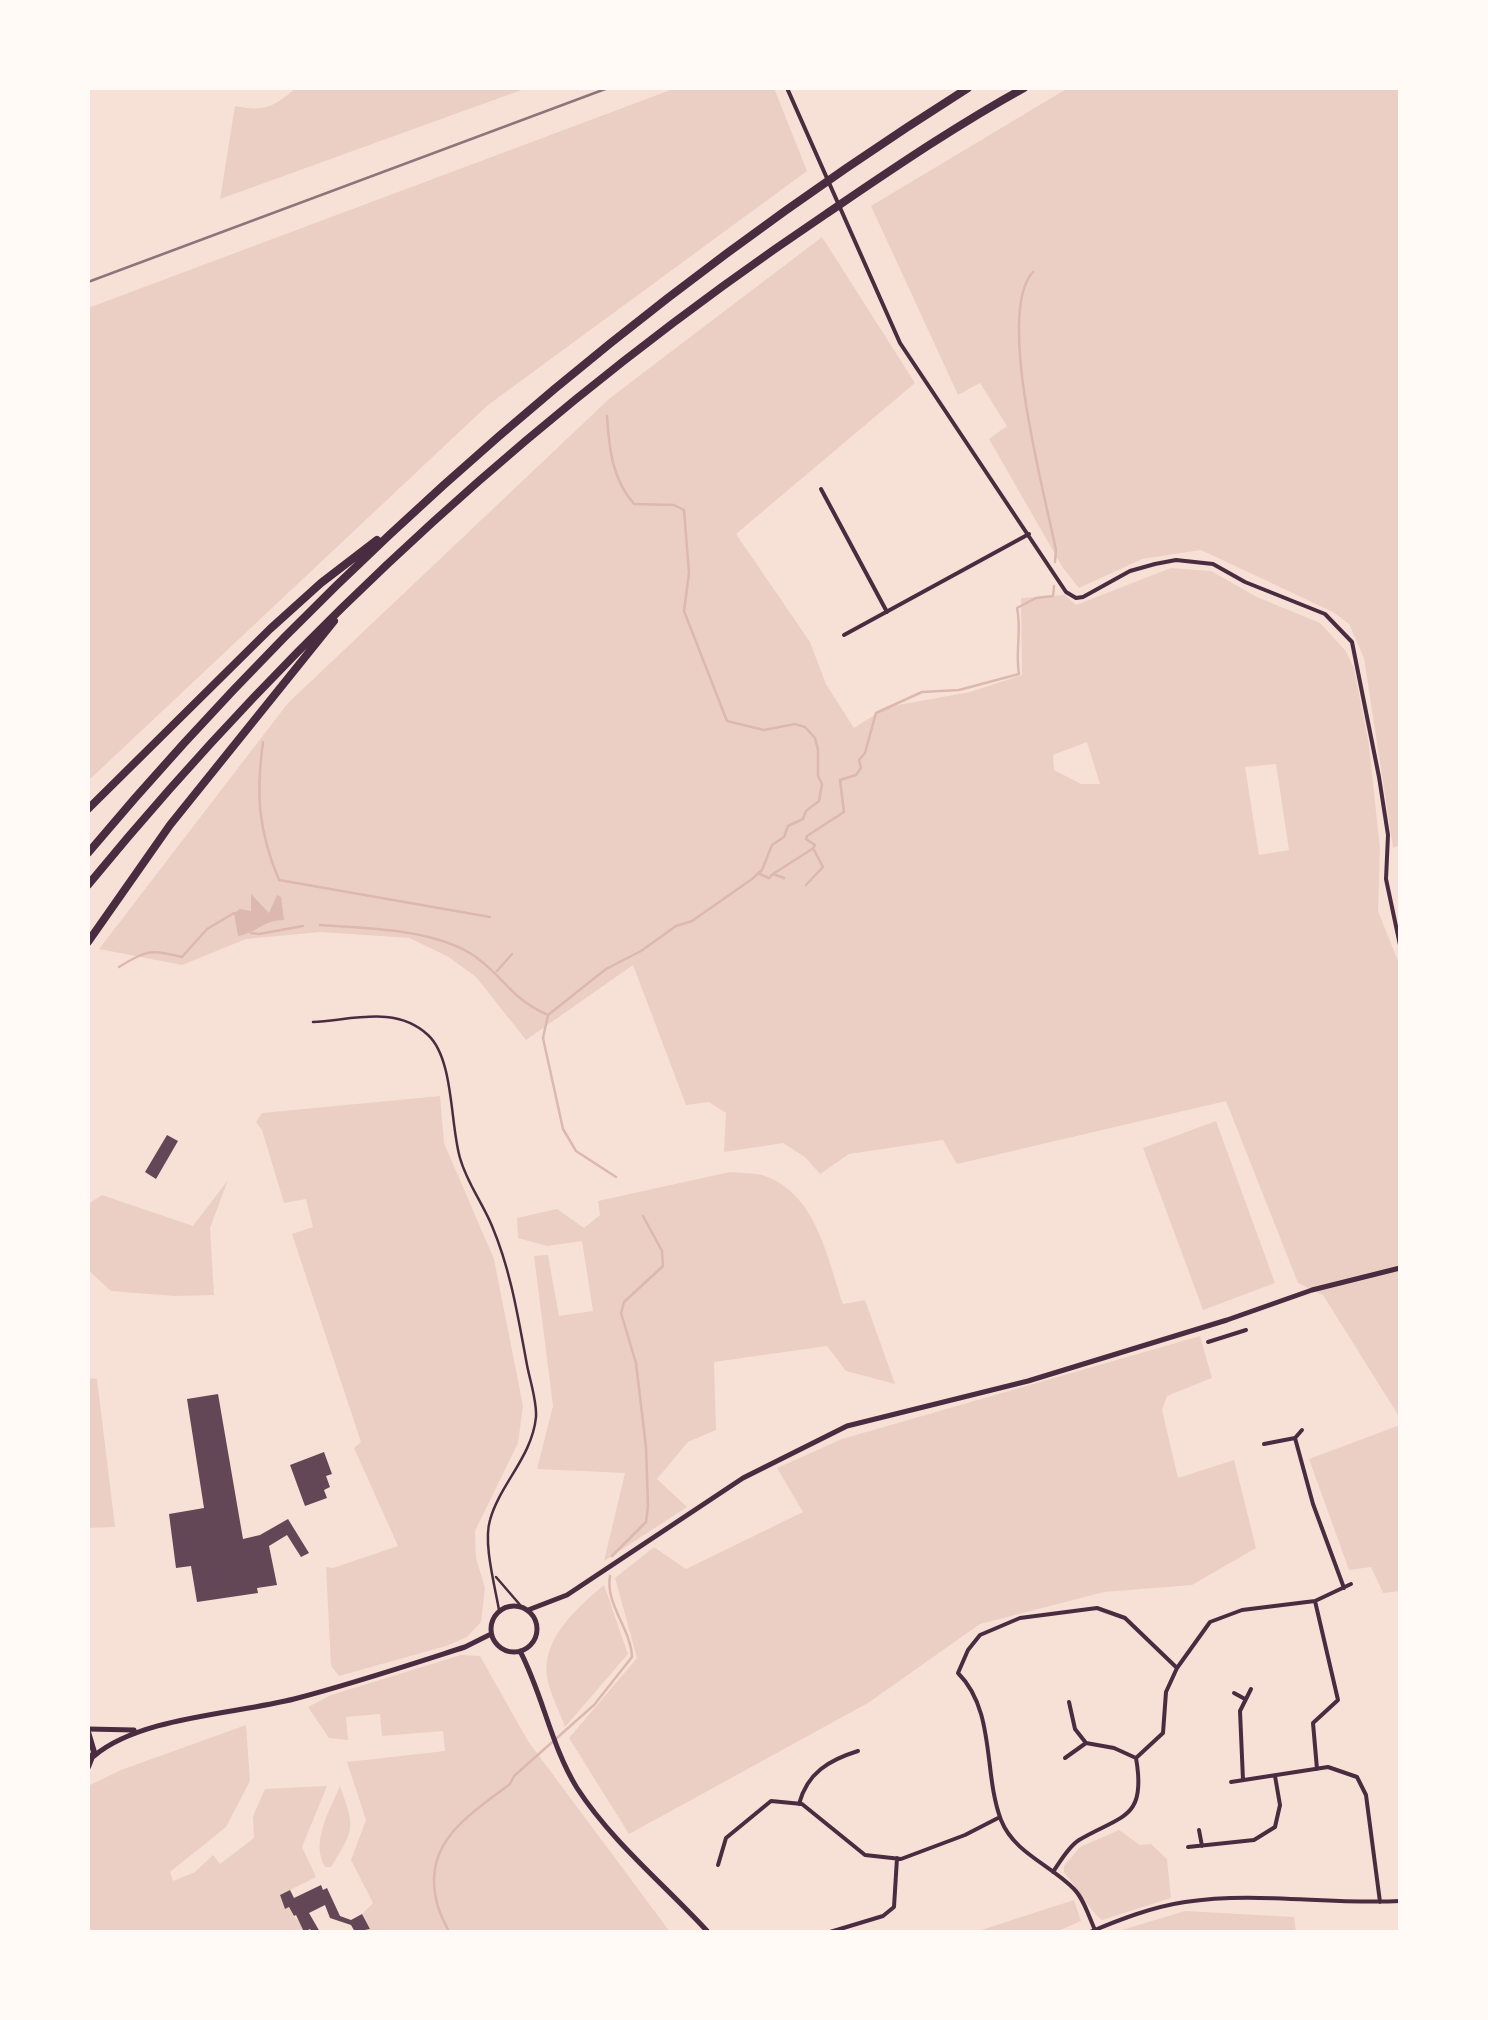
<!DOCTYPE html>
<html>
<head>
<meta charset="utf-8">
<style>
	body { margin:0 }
	#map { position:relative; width:1488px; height:2020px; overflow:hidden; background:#f7e1d7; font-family:"Work Sans",sans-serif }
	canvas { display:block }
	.frame { position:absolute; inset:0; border:90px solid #fffaf5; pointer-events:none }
</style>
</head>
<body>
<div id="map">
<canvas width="1488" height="2020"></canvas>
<div class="frame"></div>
</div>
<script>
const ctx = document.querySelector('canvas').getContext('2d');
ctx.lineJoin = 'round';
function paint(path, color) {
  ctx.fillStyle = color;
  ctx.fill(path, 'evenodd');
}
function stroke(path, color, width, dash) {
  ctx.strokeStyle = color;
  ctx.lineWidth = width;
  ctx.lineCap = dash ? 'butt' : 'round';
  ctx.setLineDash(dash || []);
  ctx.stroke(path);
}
const green = new Path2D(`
	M296,88H527L220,199L235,106C264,112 274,107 296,88Z
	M676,88H774L807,171L488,405L88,781V308Z
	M1068,88H1400V845L1393,848L1364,658L1349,624L1333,612L1201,550L1142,559L1079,588L1063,568L989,439L1007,426L980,383L958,395L871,206Z
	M822,237L915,383L736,534L810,642L826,684L854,728L887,707L970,692L1022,675L1021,598L1065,595L1076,605L1171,568L1211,571L1257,597L1320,623L1345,650L1354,668L1369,745L1380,849L1378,911L1400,966V1418L1323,1295L1298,1283L1226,1101L957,1164L943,1140L849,1154L820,1174L805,1157L783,1143L724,1152L726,1113L709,1102L686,1105L633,965L526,1040L476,977L447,956L409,938L321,932L246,939L182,965L99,949L288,703L610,398ZM1087,742L1100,784H1081L1054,770L1053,755ZM1276,764L1289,850L1259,855L1245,767Z
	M440,1096L444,1143L494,1259L523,1406L518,1443L475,1531L476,1558L485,1588L481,1622L467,1637L446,1646L339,1676L331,1666L326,1567L333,1568L398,1546L354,1448L361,1442L292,1234L313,1227L306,1199L284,1203L262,1130L256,1122L262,1113Z
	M1216,1121L1275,1283L1203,1310L1143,1148Z
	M730,1172C740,1173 752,1173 762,1175C816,1192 827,1257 843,1304L865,1300L895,1384L846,1371L827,1346L714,1362L716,1430L688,1442L657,1479L687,1507L604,1561L625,1473L537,1469L553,1406L534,1256L548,1255L559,1316L593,1311L582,1241L547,1246L518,1238L517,1218L557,1209L584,1228L600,1215L598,1201Z
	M228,1180L210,1228L214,1295L175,1296L111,1291L88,1270V1204L102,1195L193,1226Z
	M1200,1336L1212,1378L1167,1396L1162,1410L1178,1478L1234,1460L1256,1548L1192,1585L1104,1592L980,1624L868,1703L629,1834L569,1738L637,1658L615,1578L654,1547L686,1569L803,1512L777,1468L842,1439Z
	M89,1378L97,1379L115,1527L88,1528Z
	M1400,1425V1591L1383,1593L1371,1567L1349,1570L1309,1459Z
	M604,1585L628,1654L565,1727C560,1713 552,1697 548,1682C538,1641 577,1608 604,1585Z
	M461,1655L480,1656L528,1741L670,1932H364L370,1929L362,1914L373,1903L351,1860L366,1820L347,1762L445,1751L443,1731L382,1736L380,1714L346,1717L348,1740L329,1738L308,1707L331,1695Z
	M246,1725L250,1781L226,1827L170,1872L173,1881L195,1872L213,1855L220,1864L254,1838L253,1816L265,1789L327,1786L302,1847L316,1877L280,1895L285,1909L289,1907L293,1916L312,1932H88V1786L121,1770Z
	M340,1786C355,1829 355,1828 331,1867H325C310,1842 330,1810 340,1786Z
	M1119,1830L1140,1845L1151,1844L1167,1859L1171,1898L1102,1920C1088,1909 1077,1887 1064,1872V1866L1080,1847Z
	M1074,1900L1081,1921L1056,1932H975Z
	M1185,1911L1294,1917L1296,1932H1115Z`);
const water = new Path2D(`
	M251,894L269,913L277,895L281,897L284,920C261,921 259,932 238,936L234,913L240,909L251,911Z`);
const stream = new Path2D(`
	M1033,272C995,313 1045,495 1056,550L1055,562
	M607,416C609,448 612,479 634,504L674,505L684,510L689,573L684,611L727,721L764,730L795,724L805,727L815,738L818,750V776L822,784L819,801L806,811L803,819L788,826L784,837L772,845L762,870L752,879L692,921L676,926L641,951L606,969L548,1015L543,1038L563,1129L576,1151L616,1177
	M263,742C256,794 258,830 279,880L490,917
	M760,874L769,878L773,874L784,878
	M773,874L812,849
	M806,885L823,867L813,848L815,845L806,839L807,836L844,812L840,780L856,775L861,768L859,760L865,753L876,713L922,692L959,690L1019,674C1015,651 1022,630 1017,608L1036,598L1053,596L1054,586
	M320,925C366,928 433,929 473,955C504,976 510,998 546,1014
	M251,933L259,934L303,926
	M119,967C146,950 151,949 182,957L207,929L234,913
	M497,971L512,954
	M612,1556L646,1522L648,1506L646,1447L636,1363L621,1313L624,1302L663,1266L662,1251L643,1216
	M449,1932C445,1923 439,1913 437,1903C421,1842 470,1815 510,1784L514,1776L594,1705L632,1657C631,1629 605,1604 610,1576`);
const building = new Path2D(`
	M167,1135L178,1141L156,1179L145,1172Z
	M218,1394L243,1539L260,1535L288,1519L309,1553L301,1557L287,1535L269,1546L277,1585L257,1588L258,1593L197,1602L191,1566L176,1568L169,1514L204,1508L187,1399Z
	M324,1452L332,1474L326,1476L330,1487L324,1490L327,1498L305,1506L290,1465Z
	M321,1885L323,1890L327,1888L340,1916L351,1920L362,1914L370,1929L355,1932L351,1925L330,1918L325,1905L309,1913L320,1932H312L310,1929L304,1932L296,1915L294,1916L289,1907L285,1909L280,1895L290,1890L294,1898Z`);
const service = new Path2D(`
	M313,1022C352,1020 396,1005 428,1035C454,1059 450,1124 460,1158C467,1183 482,1202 492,1226C511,1271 518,1317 527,1365C530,1381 537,1401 536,1417C532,1457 500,1484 490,1520C483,1543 495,1586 499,1610
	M496,1577L521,1606`);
const minor = new Path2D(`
	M787,88L900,343L1066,592L1076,598L1083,597L1130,571L1155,564L1176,560L1213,564L1245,582L1325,614L1352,642L1379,777L1388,835L1386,879L1400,945
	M821,489L887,612
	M844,635L1029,534
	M1208,1342L1246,1330
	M1295,1438L1302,1430
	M1264,1444L1295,1438L1313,1504L1344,1588
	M1315,1601L1338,1700L1313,1723L1317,1769
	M1234,1693L1245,1699
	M1069,1702L1075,1729L1086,1743L1114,1748L1136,1758
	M1065,1758L1086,1743
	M1243,1780L1240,1711L1251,1689
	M1231,1782L1328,1767L1357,1777L1366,1795L1380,1902
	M799,1804C807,1773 829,1760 858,1751
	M1199,1830L1202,1846
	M1188,1847L1254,1840L1275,1827L1280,1805L1275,1776
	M718,1865L726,1838L771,1801L802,1804L865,1855L901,1859L965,1835L1000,1817
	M1053,1872C1060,1862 1068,1847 1079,1840C1121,1815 1147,1820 1136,1758L1163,1733L1166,1692L1177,1668L1210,1622L1242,1610L1315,1601L1351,1584
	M1095,1930C1089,1917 1084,1899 1074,1889C1051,1865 1014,1853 1001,1820C983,1773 996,1711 958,1673L968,1650L980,1635L1020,1618L1097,1608L1125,1618L1177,1668
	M830,1932L883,1916L894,1907L897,1858
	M1090,1932C1121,1919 1152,1907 1185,1902C1256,1891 1329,1905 1400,1901`);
const tertiary = new Path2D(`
	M491 1629a23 23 0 1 1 46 0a23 23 0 1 1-46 0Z
	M528,1610L567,1595L743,1478L847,1426L1028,1381L1227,1320L1312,1290L1400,1268
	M520,1651C543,1695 551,1746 577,1788C612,1842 665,1885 708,1932
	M88,1729L134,1730
	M94,1756C140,1717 235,1714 294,1699C352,1684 409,1665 465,1647L491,1634`);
const trunk = new Path2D(`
	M88,1732L94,1752L88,1767`);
const motorway = new Path2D(`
	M88,809L270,629L321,583L377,540
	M88,853C339,554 639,296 968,88
	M88,885C300,627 548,401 826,214C891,170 955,126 1024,88
	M88,942L170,825L334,621`);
const rail = new Path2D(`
	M88,282L608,88`);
paint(green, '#ebcfc5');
paint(water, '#dcb8b0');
stroke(stream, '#dcb8b0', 2.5);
paint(building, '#644757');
stroke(service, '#4a2c40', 2.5);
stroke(minor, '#4a2c40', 4);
stroke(tertiary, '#4a2c40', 5);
stroke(trunk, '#4a2c40', 6);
stroke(motorway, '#4a2c40', 8);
stroke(rail, '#8f747c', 2.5);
</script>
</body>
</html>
